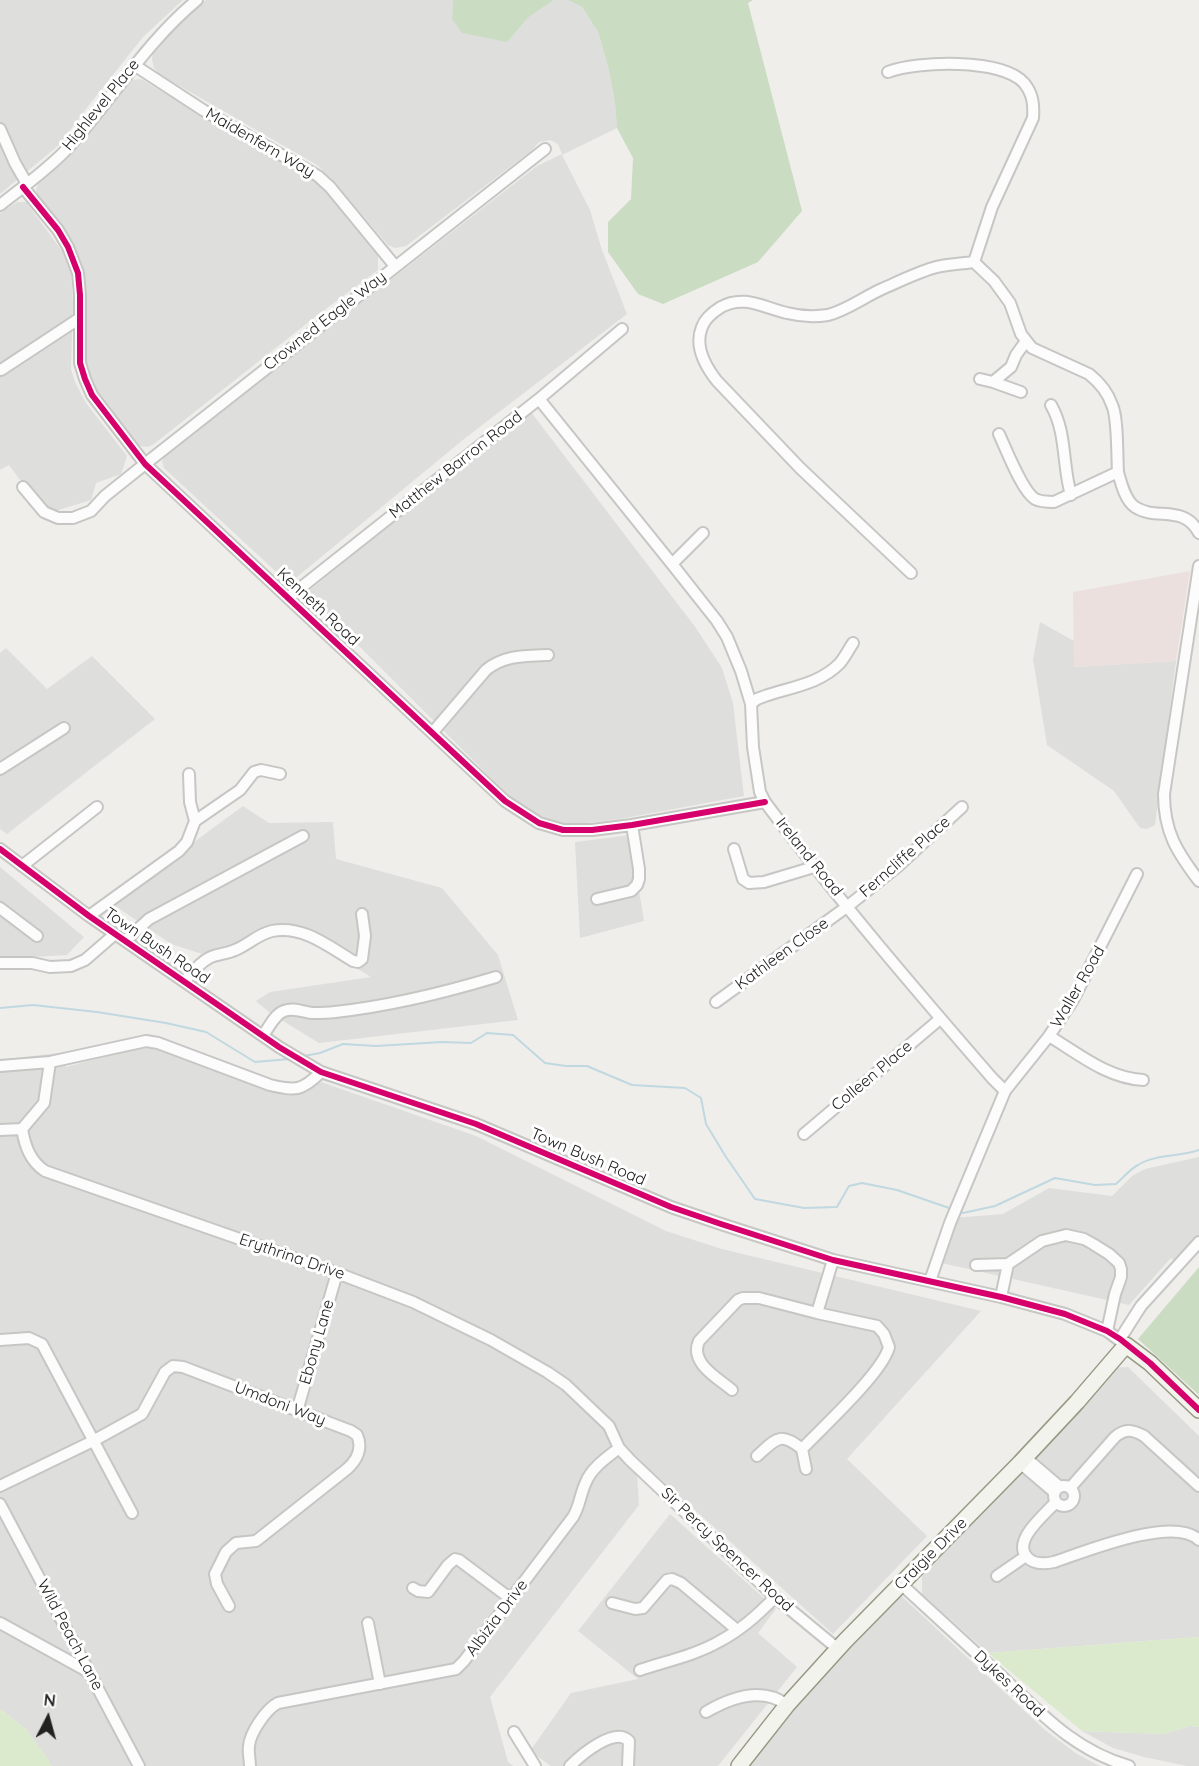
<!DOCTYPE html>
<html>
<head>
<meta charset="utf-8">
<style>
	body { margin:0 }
	#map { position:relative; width:1199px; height:1766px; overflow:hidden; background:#efeeeb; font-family:Quicksand,sans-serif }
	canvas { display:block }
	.north { position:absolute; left:18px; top:1688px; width:60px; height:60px; -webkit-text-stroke:4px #fff; paint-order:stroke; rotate:6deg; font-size:16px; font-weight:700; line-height:24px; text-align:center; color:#212121 }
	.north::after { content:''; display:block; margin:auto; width:21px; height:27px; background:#212121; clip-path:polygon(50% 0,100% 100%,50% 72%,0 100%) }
</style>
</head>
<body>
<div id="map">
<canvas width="1199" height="1766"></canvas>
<div class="north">N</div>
</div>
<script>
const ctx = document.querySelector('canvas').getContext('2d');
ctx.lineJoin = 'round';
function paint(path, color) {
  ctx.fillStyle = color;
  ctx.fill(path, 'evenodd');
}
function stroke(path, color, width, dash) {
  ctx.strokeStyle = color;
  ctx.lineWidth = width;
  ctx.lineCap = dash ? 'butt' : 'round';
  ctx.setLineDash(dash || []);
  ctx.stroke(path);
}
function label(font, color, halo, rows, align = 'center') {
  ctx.font = font + ' Quicksand,sans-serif';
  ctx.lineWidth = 6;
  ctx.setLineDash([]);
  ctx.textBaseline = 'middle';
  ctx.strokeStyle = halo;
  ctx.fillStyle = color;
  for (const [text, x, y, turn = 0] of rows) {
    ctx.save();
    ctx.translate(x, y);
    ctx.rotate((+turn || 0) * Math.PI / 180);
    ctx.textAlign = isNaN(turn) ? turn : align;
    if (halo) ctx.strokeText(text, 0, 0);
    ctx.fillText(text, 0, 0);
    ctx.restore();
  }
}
const residential = new Path2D(`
	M0,0H183L143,37L89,105L59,145L0,194Z
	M206,0H453L452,19L507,42L529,17L554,0H568L582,7L598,32L609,70L615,103L617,128L562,155L590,210L602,250L627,314L464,439L297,577L286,581L164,468L162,461L165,455L537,166L562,154L558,144L550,140L539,142L531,151L406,246L395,248L388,245L331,178L317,165L159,74L154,68L152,60L153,49L184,19Z
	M141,79L261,151L310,178L324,190L378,256V270L315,317L154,444L148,447L140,446L95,392L86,372L87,303L84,270L75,248L57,221L39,200L36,190L38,183L75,148L122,86L131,80Z
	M17,202H26L62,251L71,273L73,303L71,369L75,382L86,403L127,456L121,474L96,483L91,500L52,512L38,504L9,465L0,470V213Z
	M531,412L696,628L722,668L733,703L744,796L620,819L571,825L552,822L536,816L510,797L306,593Z
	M1040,622L1074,641V667L1176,661L1155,825L1147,829L1140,828L1114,791L1047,745L1033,659Z
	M6,648L47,689L92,656L155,719L7,834L0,829V653Z
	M243,806L269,823L333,822L336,859L442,888L498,955L518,1020L319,1043L270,1013L256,1001L270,992L371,977L307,938L272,933L221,960L171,944L111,903Z
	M630,835L644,921L580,938L575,842Z
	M0,867L84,937L67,955L0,959Z
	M147,1048L158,1050L256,1086L288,1094L306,1093L321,1082L476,1136L666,1231L722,1249L981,1311L847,1459L927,1536L833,1634L636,1457L639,1505L490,1697L508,1762L513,1766H52L26,1729L0,1709V1060L66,1052V1067L133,1049Z
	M1199,1157V1248L1182,1267L1171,1258L1129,1305L937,1262L953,1218L1003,1214L1049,1188L1112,1196L1132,1176L1145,1169Z
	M1128,1367L1199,1436V1637L988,1653L922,1594V1575L1109,1368Z
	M670,1514L776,1609L758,1633L797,1667L718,1766H551L530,1751L571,1693L638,1679L578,1631Z
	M896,1591L1045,1730L1077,1754L1100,1766H744L779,1720Z
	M1191,1726L1199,1727V1766H1187L1144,1757L1113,1748L1082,1731L1162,1734Z`);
const commercial = new Path2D(`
	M1190,571L1176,661L1074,667L1073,592Z`);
const grass = new Path2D(`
	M1199,1637V1727L1191,1726L1162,1734L1082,1731L988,1653Z
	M0,1709L26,1729L52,1766H0Z`);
const forest = new Path2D(`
	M453,0H554L529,17L507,42L462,33L452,19Z
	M568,0H753L748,3L802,211L758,262L663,304L638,294L608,252V222L631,199L633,158L617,128L615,103L609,70L598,32L582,7Z
	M1199,1267V1395L1138,1339Z`);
const stream = new Path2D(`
	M0,1008L33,1005L97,1012L166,1023L206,1032L255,1062L289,1059
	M304,1056L320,1053L343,1044L376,1046L442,1042L471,1043L487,1033L513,1035L545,1063L566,1066H587L632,1085L685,1088L701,1098L706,1124L726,1157L755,1199L804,1208L837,1207L849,1186L862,1183L897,1190L952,1209
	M957,1211L963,1213L995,1206L1055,1178L1095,1185L1116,1184C1123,1178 1130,1169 1138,1165C1155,1154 1180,1157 1199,1150`);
const street = new Path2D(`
	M134,65L203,110L318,176L330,187L395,266
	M888,72C917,61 1002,58 1024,83C1033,94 1034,105 1033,118L992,207L974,262C960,264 946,264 933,268C916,273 898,282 882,289C864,297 847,310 828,315C815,317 799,316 787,313C764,308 744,294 721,307C713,312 705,318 702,327C694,346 706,367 717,381L800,468L911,573
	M0,129L15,163L27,184
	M23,187L58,230L68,247L78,273L80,295V363L85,379L92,395L145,464L505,801L539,823L563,830H592L632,825L765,802
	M0,205C23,187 47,170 67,149C112,100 145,43 197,0
	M974,262L994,281L1010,303L1021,334L1032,348L1089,374C1099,382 1108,393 1112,405C1118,417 1117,457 1118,472C1121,483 1125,500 1135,507C1156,521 1184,504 1199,533
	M1,370L80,318
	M980,379L993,382L1021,392
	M993,382L1011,367L1016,355L1026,341
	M539,399L672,564L717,621L727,637L741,671L751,704L753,747L760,792L765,802C836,897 914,988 992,1078L1005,1091L950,1223L930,1281
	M1051,405C1067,433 1062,464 1071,495
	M999,434C1006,449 1022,491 1035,499C1041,502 1047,502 1054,502L1118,472
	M23,487L44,512L58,518H73L91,511L105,496L145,464L545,149
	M672,564L703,533
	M1199,566L1164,794C1164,832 1177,852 1199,881
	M289,597L539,399L622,329
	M751,704L757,699L765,696C791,687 820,684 840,663C845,657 849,649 853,643
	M433,732L486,670C504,655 525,656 548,655
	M0,769L64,728
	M195,821L240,790L254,772L261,770L280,774
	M0,849L89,916L279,1047L321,1072L476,1124L671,1207L721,1224L833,1260L1001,1297L1065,1314L1107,1331L1126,1345
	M734,849L743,879L749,883L764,882L814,867
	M22,866L97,807
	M597,899L631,891L637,885L639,879V869L632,825
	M0,908L37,936
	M89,916L179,851L187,842L195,821L190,802L189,774
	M126,940L149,919L303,836
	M0,963H32L50,967L71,966L85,960L115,934
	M185,981C192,973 199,963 209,958C216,954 227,954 235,950C248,945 258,934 272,931C303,925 328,946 353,961L358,962L362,959L365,936L362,914
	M716,1002L848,906L898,866L962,807
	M264,1034C269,1027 275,1014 284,1011C293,1007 303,1012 312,1013C319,1013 327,1013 335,1012C390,1006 443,993 496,977
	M1049,1036C1079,1054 1107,1078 1143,1080
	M50,1062L44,1103L22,1129C25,1146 30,1161 45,1171L337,1273L413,1302L491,1340L547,1372L566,1385L609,1426L619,1448L630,1460L775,1597L838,1649
	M0,1066L50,1062L146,1041L158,1043L270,1085C296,1091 302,1091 321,1072
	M1005,1091L1049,1036L1073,1000L1137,874
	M0,1130L22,1129
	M804,1134L940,1019
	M976,1265L1008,1264L1042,1241L1066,1235L1084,1239L1093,1244L1109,1254L1119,1263L1121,1269V1277L1115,1294L1107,1331
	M1001,1297L1008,1264
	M817,1313L833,1260
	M1120,1339L1141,1306L1199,1242
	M0,1340L29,1338L42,1344L132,1513
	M732,1390C718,1378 689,1363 699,1341L738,1300L743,1298H759L817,1313L877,1326L884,1334L889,1347C883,1372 822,1428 802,1449
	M297,1411L337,1273
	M757,1456C776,1439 780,1431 802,1449L806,1469
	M1026,1458L1060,1487
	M1020,1463L1054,1492
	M1054 1496a10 10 0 1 1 20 0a10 10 0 1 1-20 0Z
	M0,1486L93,1441L142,1414L165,1372L173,1366L183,1367L351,1431L357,1435C363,1448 357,1460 347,1469L256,1541L236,1543L226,1552L215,1574L217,1584L229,1606
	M1070,1488L1115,1437C1126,1428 1133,1430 1144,1436L1199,1486
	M1055,1503C1044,1515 1012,1541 1027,1557C1034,1565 1045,1564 1054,1562C1084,1552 1174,1515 1199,1540
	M0,1504L139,1766
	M997,1576L1026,1556
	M901,1584C934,1614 966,1644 999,1674C1040,1712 1073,1750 1129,1766
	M413,1588L418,1591L428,1592L448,1565L455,1559L459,1560L511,1599
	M612,1603L635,1609L643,1608L667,1580L672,1579L681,1583L737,1630
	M0,1623L89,1672
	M368,1623L380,1684
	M640,1670C667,1661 696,1655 720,1641C741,1630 759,1614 775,1597
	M706,1712C730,1698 762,1686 787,1705
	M514,1732L535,1766
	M250,1766C250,1760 248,1753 249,1746C250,1733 266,1709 278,1703L456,1669L464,1661L573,1517C580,1506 580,1494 586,1482C592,1467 608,1457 619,1448
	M570,1766C581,1755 615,1726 629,1741L628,1766`);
const secondary = new Path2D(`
	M739,1766L787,1705L845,1641L1020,1463L1077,1402L1126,1345L1150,1363L1199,1410`);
const cycleway = new Path2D(`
	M23,187L58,230L68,247L78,273L80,295V363L85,379L92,395L145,464L505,801L539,823L563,830H592L632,825L765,802
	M0,849L89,916L279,1047L321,1072L476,1124L671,1207L721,1224L833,1260L1001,1297L1065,1314L1107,1331L1120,1339L1150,1363L1199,1410`);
const streetNames = [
	["Highlevel Place",101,105,-51],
	["Maidenfern Way",260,143,30],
	["Crowned Eagle Way",325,321,-38],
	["Matthew Barron Road",456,465,-38],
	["Kenneth Road",318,607,43],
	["Ireland Road",809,857,51],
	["Ferncliffe Place",905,857,-41],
	["Town Bush Road",157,946,34],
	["Kathleen Close",782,954,-36],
	["Waller Road",1078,987,-60],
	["Colleen Place",872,1076,-40],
	["Town Bush Road",588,1157,23],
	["Erythrina Drive",292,1257,19],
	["Ebony Lane",317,1342,-74],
	["Umdoni Way",280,1404,21],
	["Sir Percy Spencer Road",727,1550,43],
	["Craigie Drive",931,1554,-45],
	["Albizia Drive",497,1618,-53],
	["Wild Peach Lane",70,1635,62],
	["Dykes Road",1009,1684,43]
];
paint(residential, '#dededc');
paint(commercial, '#ece0de');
paint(grass, '#dbeacc');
paint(forest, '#cadcc2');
stroke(stream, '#c0d8e0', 2);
stroke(street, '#c6c6c4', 14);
stroke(secondary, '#969983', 18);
stroke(street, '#fdfcfc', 10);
stroke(secondary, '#f3f3ed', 15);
stroke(cycleway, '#d6006c', 6);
label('16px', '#212121', '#fff', streetNames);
</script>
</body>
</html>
